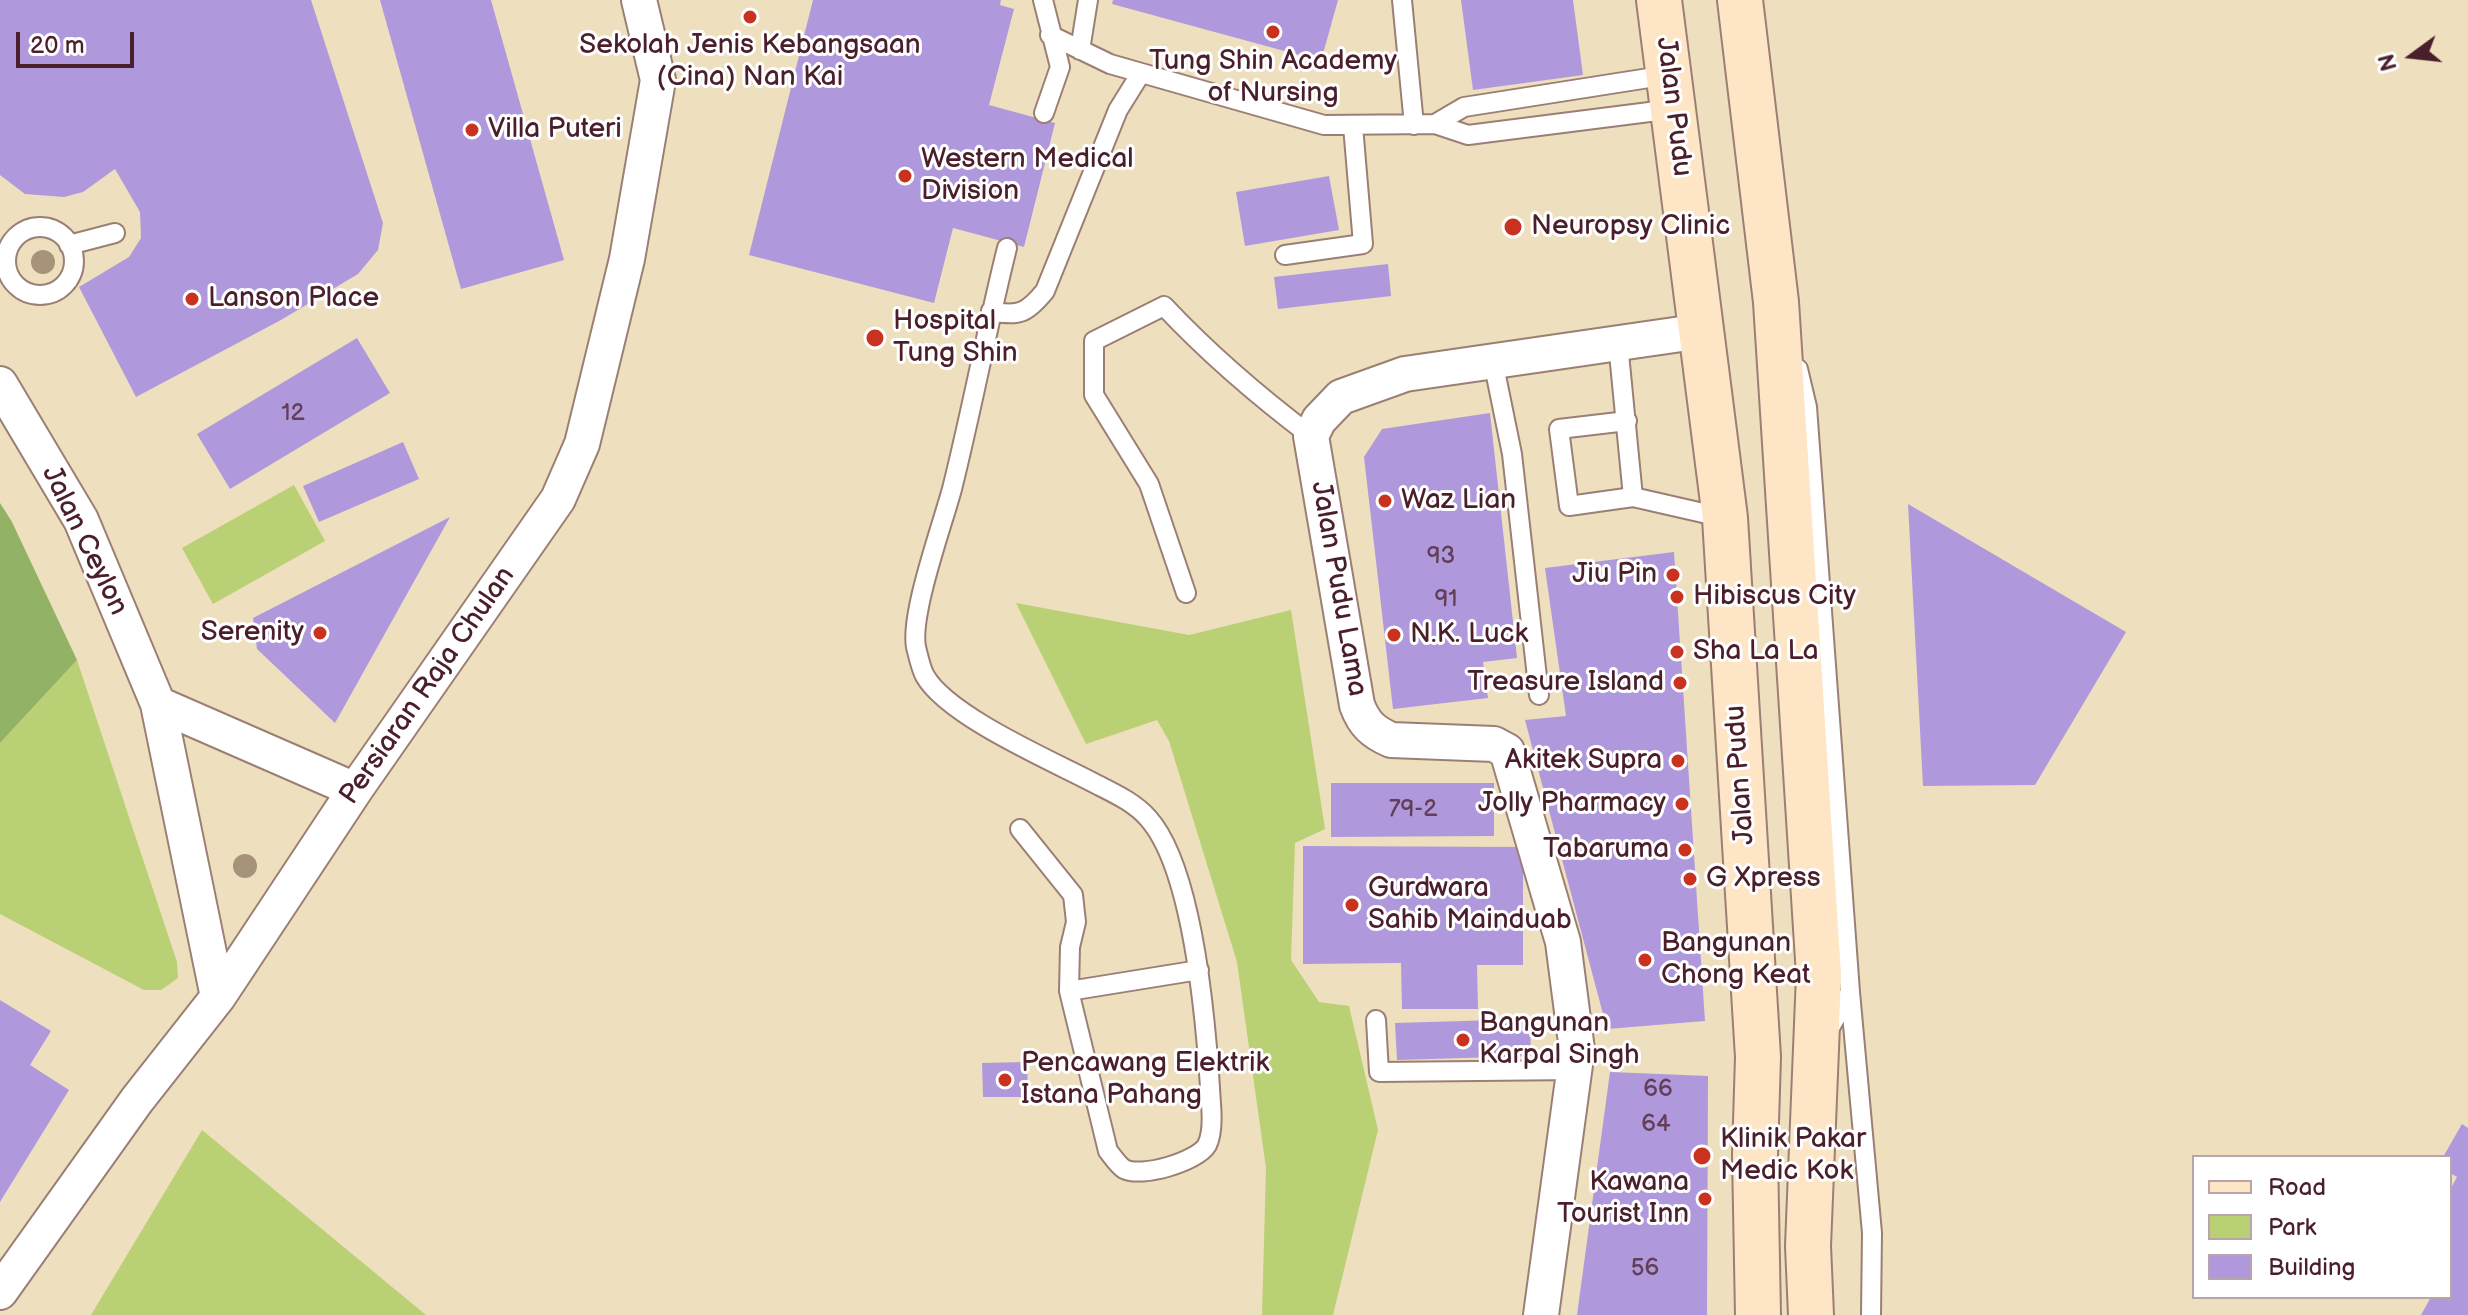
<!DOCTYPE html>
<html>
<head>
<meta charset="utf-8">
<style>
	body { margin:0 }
	#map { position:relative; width:2468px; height:1315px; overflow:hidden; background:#eedfbe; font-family:"Balsamiq Sans",sans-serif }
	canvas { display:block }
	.legend { position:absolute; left:2192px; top:1155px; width:260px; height:144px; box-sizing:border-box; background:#fff; border:2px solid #b7a5aa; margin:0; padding:10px 14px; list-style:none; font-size:24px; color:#4a1f2b }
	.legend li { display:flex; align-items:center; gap:16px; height:40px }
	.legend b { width:40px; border:2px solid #b7a5aa }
	.north { position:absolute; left:2372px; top:16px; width:80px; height:80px; -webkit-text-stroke:6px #fff; paint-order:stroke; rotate:255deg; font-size:22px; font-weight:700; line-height:32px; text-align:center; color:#4a1f2b }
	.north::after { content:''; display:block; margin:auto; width:28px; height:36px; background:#4a1f2b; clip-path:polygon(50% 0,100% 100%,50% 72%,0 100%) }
	.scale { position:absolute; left:16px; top:32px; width:118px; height:36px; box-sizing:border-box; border:4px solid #4a1f2b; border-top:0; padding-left:10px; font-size:24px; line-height:28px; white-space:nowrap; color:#4a1f2b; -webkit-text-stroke:6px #fff; paint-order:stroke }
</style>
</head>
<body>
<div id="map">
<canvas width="2468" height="1315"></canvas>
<ul class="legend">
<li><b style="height:10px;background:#fde5c5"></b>Road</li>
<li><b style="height:22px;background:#b9d075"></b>Park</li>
<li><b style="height:22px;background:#af99dc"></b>Building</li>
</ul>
<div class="north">N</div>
<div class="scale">20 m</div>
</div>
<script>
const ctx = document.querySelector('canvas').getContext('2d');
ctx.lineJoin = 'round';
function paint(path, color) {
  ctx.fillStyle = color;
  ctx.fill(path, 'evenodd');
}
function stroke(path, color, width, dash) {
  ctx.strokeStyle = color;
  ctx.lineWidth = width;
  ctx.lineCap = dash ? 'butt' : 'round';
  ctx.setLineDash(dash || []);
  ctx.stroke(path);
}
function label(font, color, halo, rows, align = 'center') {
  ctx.font = font + ' "Balsamiq Sans",sans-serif';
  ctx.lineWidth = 6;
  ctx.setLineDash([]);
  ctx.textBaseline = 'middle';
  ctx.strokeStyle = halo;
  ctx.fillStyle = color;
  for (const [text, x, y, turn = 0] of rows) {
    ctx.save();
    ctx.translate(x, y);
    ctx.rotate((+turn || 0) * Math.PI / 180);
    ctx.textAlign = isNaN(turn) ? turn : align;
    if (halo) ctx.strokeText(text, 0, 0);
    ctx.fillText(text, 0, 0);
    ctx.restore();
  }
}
const green = new Path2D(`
	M294,485L325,541L213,604L182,548Z
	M1016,603L1189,635L1291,610L1325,829L1295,843L1291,960L1319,1002L1349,1006L1378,1130L1333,1315H1262L1266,1168L1237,962L1169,741L1157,720L1086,744Z
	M77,660L177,962L178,978L161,990H144L0,914V743Z
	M202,1130L426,1315H91Z`);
const forest = new Path2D(`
	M0,503L12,522L77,660L0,743Z`);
const building = new Path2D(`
	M0,0H311L383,223L378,250L358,274L281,320L136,397L79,287L129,257L141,238L140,212L115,169L83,192L64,197L25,194L0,175Z
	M380,0H491L564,260L461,289Z
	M813,0H1001L1000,5L1014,9L989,105L1055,123L1024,247L953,228L934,303L749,255Z
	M1113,0H1338L1321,61L1112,4Z
	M1461,0H1573L1583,75L1473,90Z
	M1329,176L1339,230L1245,246L1236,192Z
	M1388,264L1391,296L1278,309L1274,277Z
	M357,338L390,393L230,489L197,434Z
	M1490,413L1517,658L1483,662L1488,698L1393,709L1364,457L1382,429Z
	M403,442L419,479L319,522L303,486Z
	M1908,504L2126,632L2035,785L1923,786Z
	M450,517L335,723L257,649L253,618Z
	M1674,552L1705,1021L1607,1029L1525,720L1566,716L1545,568Z
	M1331,783H1494V836L1331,837Z
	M1303,846L1523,847V965H1477L1478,1009H1402L1401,963L1303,964Z
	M0,1000L51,1031L30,1065L69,1090L0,1202Z
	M1530,1019L1531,1056L1397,1060L1395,1023Z
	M1027,1062L1028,1097H983L982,1063Z
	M1610,1072L1708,1076L1707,1315H1577Z
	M2462,1124L2468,1128V1315H2421L2431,1297H2450V1190L2457,1177L2450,1173V1157H2443Z`);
const service = new Path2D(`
	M1043,0L1060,67L1044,113
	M1402,0L1414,125
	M1050,35L1110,64L1324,125L1435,124L1468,135L1673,109
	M1080,50L1088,0
	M1435,124L1464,107L1668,75
	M6 261a34 34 0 1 1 68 0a34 34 0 1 1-68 0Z
	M69,245L115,233
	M1007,248C987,328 972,409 952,489C942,526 910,614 916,647C918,655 921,669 925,676C948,716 1050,760 1092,782C1111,792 1133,801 1148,818C1195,870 1207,1034 1211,1104C1212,1116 1213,1133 1207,1145C1197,1162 1141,1178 1124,1169C1118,1165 1113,1157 1108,1151L1069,991L1070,947L1076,922L1073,895L1020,829
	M1285,255L1363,244L1353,126
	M991,311C1019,317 1027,313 1045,291L1118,110L1141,73
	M1618,343L1633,497L1725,518
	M1493,361L1512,454L1539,695
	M1798,369L1807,407L1850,992L1828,1031
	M1627,421L1559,429L1569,506L1633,497
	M1186,593L1149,484L1094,395V341L1164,306C1210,355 1258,396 1311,436
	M1069,991L1199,970
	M1850,992L1872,1233L1871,1315
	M1376,1020L1379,1072L1577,1070`);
const minor = new Path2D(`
	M0,384L81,520L158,704L218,997
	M158,704L355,790
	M0,1292L137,1100L218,997L355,790L558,499L582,444L627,259L658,80L639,0
	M1541,1315L1577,1050L1563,942L1507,751L1494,744L1391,740C1373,732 1364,724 1357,705L1311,436L1319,420L1341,397L1405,374L1702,331`);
const secondary = new Path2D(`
	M1659,0L1725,518L1758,1057L1755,1155L1758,1315
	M1740,0L1776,302L1819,975L1808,1246L1811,1315`);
const trees = [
	[43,262],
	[245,866]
];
const markers = [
	[750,17,8,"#c8321e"],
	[1273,32,8,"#c8321e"],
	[472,130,8,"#c8321e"],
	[905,176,8,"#c8321e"],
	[1513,227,10,"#c8321e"],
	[192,299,8,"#c8321e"],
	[875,338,10,"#c8321e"],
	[1385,501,8,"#c8321e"],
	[1673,575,8,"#c8321e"],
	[1677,597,8,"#c8321e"],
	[320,633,8,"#c8321e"],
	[1394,635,8,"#c8321e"],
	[1677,652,8,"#c8321e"],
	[1680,683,8,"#c8321e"],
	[1678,761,8,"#c8321e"],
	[1682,804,8,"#c8321e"],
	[1685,850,8,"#c8321e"],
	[1690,879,8,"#c8321e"],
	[1352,905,8,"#c8321e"],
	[1645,960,8,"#c8321e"],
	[1463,1040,8,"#c8321e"],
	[1005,1080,8,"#c8321e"],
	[1702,1156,10,"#c8321e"],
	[1705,1199,8,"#c8321e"]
];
const numberNames = [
	["12",293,414],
	["93",1441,557],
	["91",1446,600],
	["79-2",1413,810],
	["66",1658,1090],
	["64",1656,1125],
	["56",1645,1269]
];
const poiNames = [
	["Sekolah Jenis Kebangsaan",750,46,"center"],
	["(Cina) Nan Kai",750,78,"center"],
	["Tung Shin Academy",1273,62,"center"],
	["of Nursing",1273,94,"center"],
	["Villa Puteri",488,130],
	["Western Medical",921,160],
	["Division",921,192],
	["Neuropsy Clinic",1531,227],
	["Lanson Place",208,299],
	["Hospital",893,322],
	["Tung Shin",893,354],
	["Waz Lian",1401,501],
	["Jiu Pin",1657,575,"right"],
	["Hibiscus City",1693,597],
	["Serenity",304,633,"right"],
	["N.K. Luck",1410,635],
	["Sha La La",1693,652],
	["Treasure Island",1664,683,"right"],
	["Akitek Supra",1662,761,"right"],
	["Jolly Pharmacy",1666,804,"right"],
	["Tabaruma",1669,850,"right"],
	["G Xpress",1706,879],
	["Gurdwara",1368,889],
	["Sahib Mainduab",1368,921],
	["Bangunan",1661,944],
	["Chong Keat",1661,976],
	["Bangunan",1479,1024],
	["Karpal Singh",1479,1056],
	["Pencawang Elektrik",1021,1064],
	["Istana Pahang",1021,1096],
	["Klinik Pakar",1720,1140],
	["Medic Kok",1720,1172],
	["Kawana",1689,1183,"right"],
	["Tourist Inn",1689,1215,"right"]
];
const streetNames = [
	["Jalan Pudu",1673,107,83],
	["Jalan Ceylon",84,541,64],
	["Jalan Pudu Lama",1338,589,80],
	["Persiaran Raja Chulan",428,686,-55],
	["Jalan Pudu",1741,775,-94]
];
paint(green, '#b9d075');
paint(forest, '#92b266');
paint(building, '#af99dc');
stroke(service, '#9c7f74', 22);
stroke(minor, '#9c7f74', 38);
stroke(secondary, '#9c7f74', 48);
stroke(service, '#fff', 18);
stroke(minor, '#fff', 34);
stroke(secondary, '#fde5c5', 44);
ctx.fillStyle = '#a69379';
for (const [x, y] of trees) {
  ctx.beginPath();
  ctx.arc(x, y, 12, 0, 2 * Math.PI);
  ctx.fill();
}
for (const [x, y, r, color] of markers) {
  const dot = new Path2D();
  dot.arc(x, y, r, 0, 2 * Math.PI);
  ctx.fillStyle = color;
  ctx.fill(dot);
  stroke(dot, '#fff', 3);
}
label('24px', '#633e57', null, numberNames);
label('28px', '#4a1f2b', '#fff', poiNames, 'left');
label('28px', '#4a1f2b', '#fff', streetNames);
</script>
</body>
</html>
